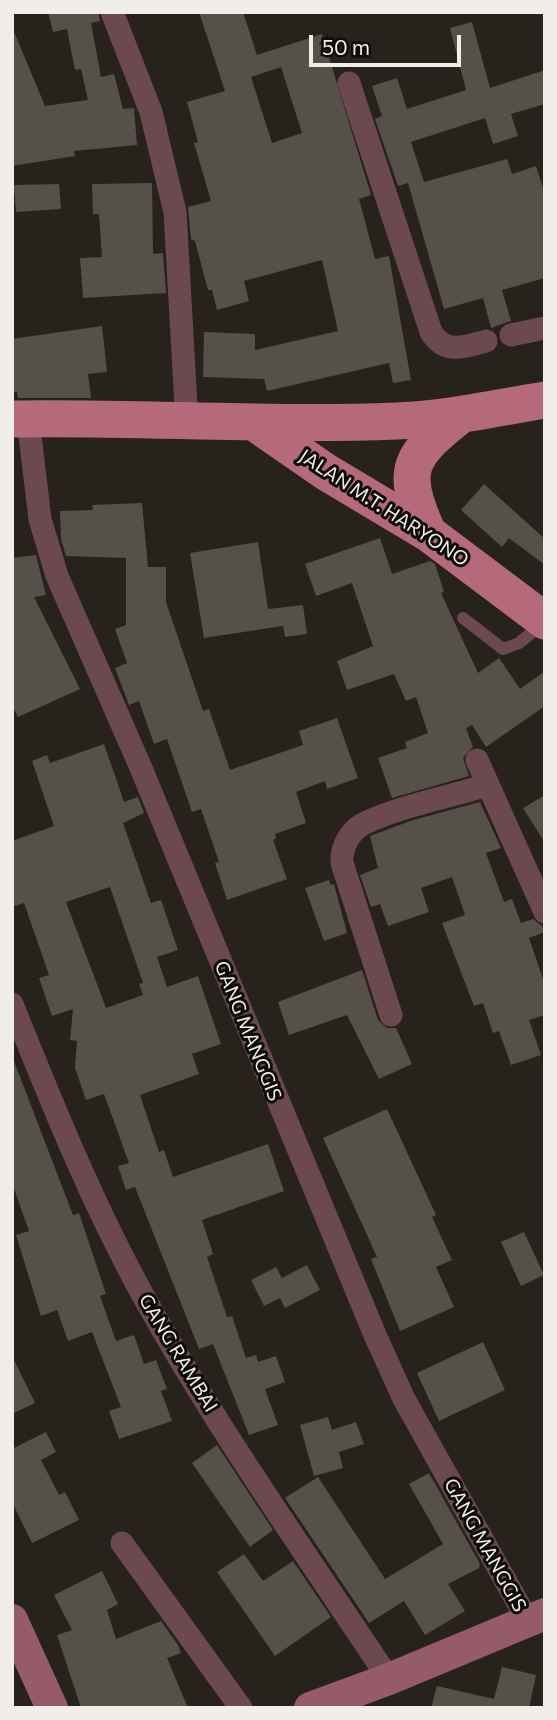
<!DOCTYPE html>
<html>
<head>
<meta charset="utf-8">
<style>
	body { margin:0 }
	#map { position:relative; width:557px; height:1720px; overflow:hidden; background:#27221c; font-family:Commissioner,sans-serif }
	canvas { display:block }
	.frame { position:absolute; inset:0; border:14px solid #f1eeea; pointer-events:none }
	.scale { position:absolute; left:309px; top:35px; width:152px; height:32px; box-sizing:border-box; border:4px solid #f1eeea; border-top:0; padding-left:9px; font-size:21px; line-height:24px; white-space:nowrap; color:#f1eeea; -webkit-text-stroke:5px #0e0c09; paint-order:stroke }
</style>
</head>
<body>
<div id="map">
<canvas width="557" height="1720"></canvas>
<div class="frame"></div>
<div class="scale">50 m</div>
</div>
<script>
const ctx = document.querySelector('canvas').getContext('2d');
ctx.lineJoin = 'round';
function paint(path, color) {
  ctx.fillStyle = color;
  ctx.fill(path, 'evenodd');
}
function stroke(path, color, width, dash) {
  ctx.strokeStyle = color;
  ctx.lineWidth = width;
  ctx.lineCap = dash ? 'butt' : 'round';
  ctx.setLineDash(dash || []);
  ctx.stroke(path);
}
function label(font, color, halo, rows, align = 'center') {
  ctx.font = font + ' Commissioner,sans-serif';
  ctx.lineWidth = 6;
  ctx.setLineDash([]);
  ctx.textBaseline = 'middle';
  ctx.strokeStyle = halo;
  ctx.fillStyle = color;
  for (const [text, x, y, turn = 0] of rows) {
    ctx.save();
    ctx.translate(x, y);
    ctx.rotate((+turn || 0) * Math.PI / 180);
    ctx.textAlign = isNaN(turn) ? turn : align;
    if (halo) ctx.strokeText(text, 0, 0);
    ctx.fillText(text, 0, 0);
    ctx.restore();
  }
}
const building = new Path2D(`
	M48,12H98L100,21L91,23L101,77L114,74L123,109L134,108L137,145L74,151L75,156L12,166V27L45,106L88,100L81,69L75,70L67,29L53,32Z
	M199,12H243L257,55L322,34L371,195L359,199L375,259L389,256L411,380L393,383L389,363L267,391L264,379L203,377L204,332L255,334V350L338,331L322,260L244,281L249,301L217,310L212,290H208L195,241L191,239L188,207L211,201L194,143L198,142L187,102L225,91ZM281,67L302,133L272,143L251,77Z
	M472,22L490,88L545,70V104L511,114L518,136L493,144L485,118L411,142L424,182L507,159L512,174L536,166L545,194V278L502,290L511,321L491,328L483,298L444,309L408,183L398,186L375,119L382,116L372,86L397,78L407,109L466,90L450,28Z
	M152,183L153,254L163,253L166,293L83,298L80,258L102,257L99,214H93L92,184Z
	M59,184L61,209L16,212L14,185Z
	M102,326L107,372L88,374L91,398H18L17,392H12V339Z
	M484,484L545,539V565L509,538L502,547L461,510Z
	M142,503L148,567H166V602L203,711L209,709L230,770L303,745L299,731L337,718L358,778L327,789L325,781L296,792L306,823L275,834L276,838L273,840L287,879L227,900L215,863L219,862L201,809L192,812L167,739L154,744L139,701L129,705L115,668L127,663L115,629L126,625V558L66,556L61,539L60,511L93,510L92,505Z
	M380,538L392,574L430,561L435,564L444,592L441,593L478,673L499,658L520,689L545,671V706L486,747L472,725L466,728L473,747L463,758L469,776L392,798L378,758L407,748L405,742L428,733L416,697L406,701L394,674L347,690L337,661L373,646L352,583L316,596L305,564Z
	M258,542L268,609L303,605L307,634L285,637L283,626L204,638L190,553Z
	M36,555L46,595L34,597L80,689L18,717L12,706V558Z
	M104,744L124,802L138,797L144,813L123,823L151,903L161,900L178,950L157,957L167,987L198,976L221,1044L192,1054L199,1074L140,1095L159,1152L164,1150L173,1177L268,1144L284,1191L202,1220L213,1254L207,1257L227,1317L232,1316L246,1358L256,1355L258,1362L276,1356L285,1382L265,1389L278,1425L249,1435L213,1344L199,1349L135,1187L126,1190L118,1166L129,1163L104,1094L86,1100L75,1068L77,1041L70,1040L73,1009L52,1016L39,978L49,975L24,903L12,907V841L54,826L32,761L47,755L50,763ZM110,887L143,983L139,984L143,995L106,1008L66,902Z
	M545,795V843L523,808Z
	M480,802L501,848L486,853L504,902L512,899L521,923L533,919L542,926L545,932L529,938L545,985V1015L529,1020L541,1055L511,1065L499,1031L493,1033L483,1003L474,1006L442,923L465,915L452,877L421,888L429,912L388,926L380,904L371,907L360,875L378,868L370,836L413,820Z
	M329,880L331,885L334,884L347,933L324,941L305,888Z
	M362,970L378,1020L387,1028H396L412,1064L379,1079L347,1015L289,1035L278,1002Z
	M12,1056L73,1215L79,1213L106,1294L100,1296L116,1341L134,1335L144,1364L156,1360L167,1389L161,1391L172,1421L119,1439L109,1411L121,1407L92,1332L68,1341L57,1310L41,1316L16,1235L29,1231L12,1183Z
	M387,1109L436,1215L432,1217L452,1260L436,1267L454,1307L400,1331L371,1259L377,1257L323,1138Z
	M524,1232L544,1275L521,1286L501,1242Z
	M307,1265L320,1290L285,1308L280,1298L264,1306L251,1280L276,1267L282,1278Z
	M483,1342L505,1390L439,1421L417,1373Z
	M12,1356L35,1403L12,1414Z
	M328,1417L332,1430L356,1422L364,1444L339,1452L343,1468L314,1476L300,1425Z
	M46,1432L56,1452L41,1460L59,1495L65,1492L79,1520L32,1543L12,1502V1449Z
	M217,1445L273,1530L250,1547L192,1463Z
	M429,1473L480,1564L479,1568L448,1584L465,1611L425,1635L404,1601L369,1623L285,1498L318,1477L385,1579L443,1544L409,1484Z
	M244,1554L263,1581L293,1561L331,1617L275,1656L217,1572Z
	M102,1571L118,1604L107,1610L116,1639L161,1621L178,1645L181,1653L167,1658L188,1708H81L57,1635L72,1630L54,1595Z
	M502,1667L536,1675L529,1708H431L437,1686L494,1699Z`);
const lane = new Path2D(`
	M463,618L503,649L519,643L542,624`);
const street = new Path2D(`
	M112,12L151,112L175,212L187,423
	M349,83L431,332C445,355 464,347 486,341
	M511,335L545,328
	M28,419L40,519L57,576L141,768L375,1335L404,1399L528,1621
	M477,760L545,912
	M12,1004C51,1101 90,1198 140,1290C214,1424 304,1551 389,1679
	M391,1015L342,863C341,847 350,830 365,823C398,807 452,796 488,785
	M122,1543L241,1708`);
const secondary = new Path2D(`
	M12,1620L52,1708
	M310,1708L389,1679L545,1614`);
const primary = new Path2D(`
	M12,419C140,417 268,426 397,421C447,419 496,408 545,400
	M255,423L326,472L428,533L545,621
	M428,533C399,468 409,456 462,414`);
const streetNames = [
	["JALAN M.T. HARYONO",384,508,33],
	["GANG MANGGIS",248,1031,68],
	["GANG RAMBAI",178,1353,59],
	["GANG MANGGIS",485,1545,61]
];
paint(building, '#555048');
stroke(lane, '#6c4850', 12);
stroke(street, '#6c4850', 23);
stroke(secondary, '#955b68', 32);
stroke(primary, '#b46a7b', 37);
label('19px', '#f1eeea', '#0e0c09', streetNames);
</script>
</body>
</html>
